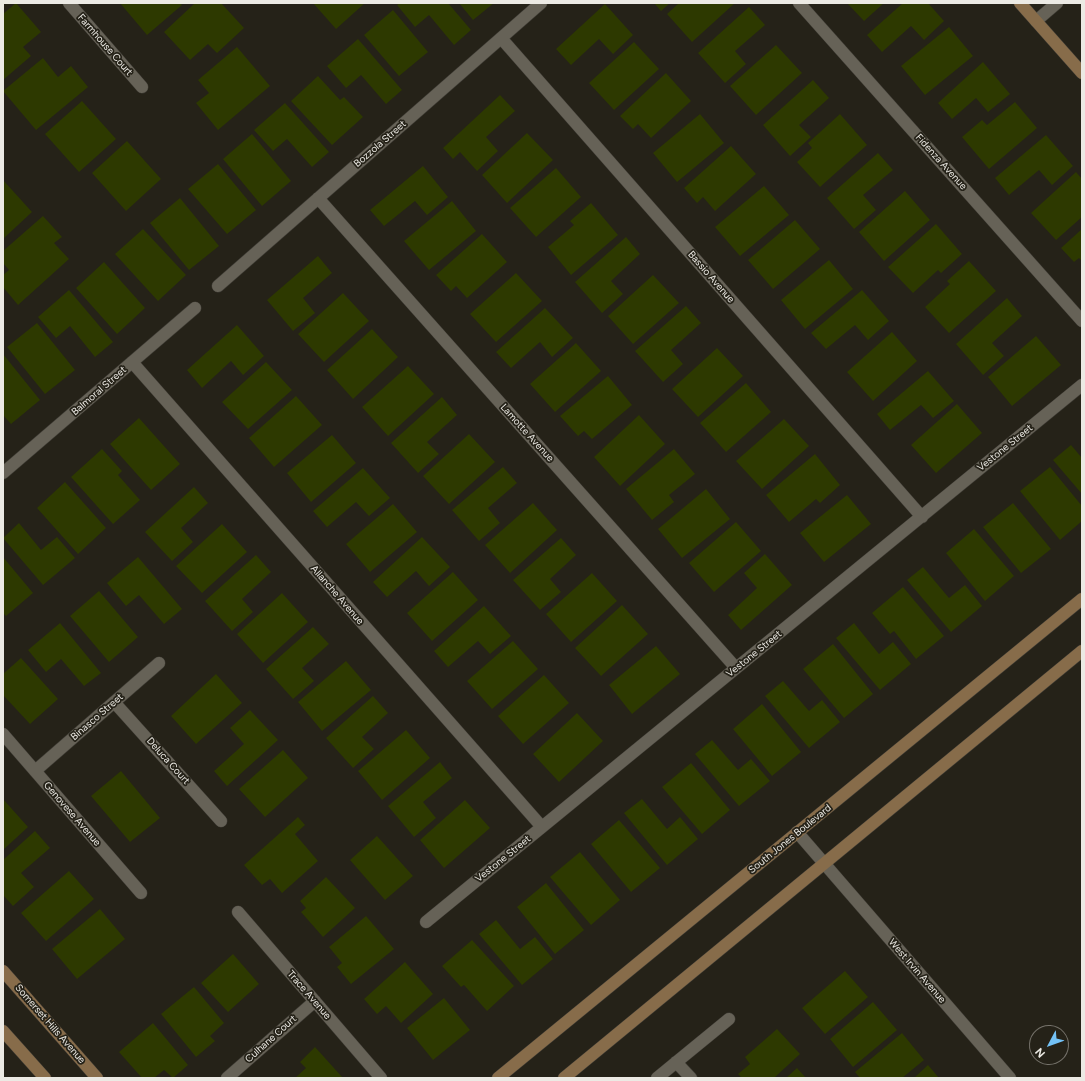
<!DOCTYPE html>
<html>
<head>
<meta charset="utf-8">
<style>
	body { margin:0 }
	#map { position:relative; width:1085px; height:1081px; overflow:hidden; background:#252218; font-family:Figtree,sans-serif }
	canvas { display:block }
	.frame { position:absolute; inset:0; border:4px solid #eceae4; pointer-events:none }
	.north { position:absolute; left:1029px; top:1025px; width:40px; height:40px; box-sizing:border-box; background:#252218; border:1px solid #75726a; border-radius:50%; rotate:229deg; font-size:11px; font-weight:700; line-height:16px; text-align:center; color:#eceae4 }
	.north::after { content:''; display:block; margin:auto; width:14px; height:18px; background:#73c1f5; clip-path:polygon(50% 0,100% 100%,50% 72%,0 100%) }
</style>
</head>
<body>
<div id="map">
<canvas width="1085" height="1081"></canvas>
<div class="frame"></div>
<div class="north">N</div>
</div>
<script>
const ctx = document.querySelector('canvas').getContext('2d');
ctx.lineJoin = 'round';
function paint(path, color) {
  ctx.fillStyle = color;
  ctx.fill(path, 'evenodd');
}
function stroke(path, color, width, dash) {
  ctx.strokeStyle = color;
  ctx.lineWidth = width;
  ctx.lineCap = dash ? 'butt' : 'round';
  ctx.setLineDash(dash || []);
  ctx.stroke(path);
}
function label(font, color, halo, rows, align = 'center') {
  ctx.font = font + ' Figtree,sans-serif';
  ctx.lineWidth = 3.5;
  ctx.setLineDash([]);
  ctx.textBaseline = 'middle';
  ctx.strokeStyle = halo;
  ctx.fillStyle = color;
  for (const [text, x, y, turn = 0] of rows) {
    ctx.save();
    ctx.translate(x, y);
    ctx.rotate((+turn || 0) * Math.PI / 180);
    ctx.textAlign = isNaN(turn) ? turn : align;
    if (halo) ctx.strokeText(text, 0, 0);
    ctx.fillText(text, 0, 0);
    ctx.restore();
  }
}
const building = new Path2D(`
	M16,3L41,32L23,47L31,56L3,80V14Z
	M120,3H180L182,5L147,35Z
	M195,3H221L244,28L217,53L208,44L190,60L164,32Z
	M313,3H365L336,29Z
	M400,3H448L471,30L454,45L429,15L415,27L397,5Z
	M459,3H494L473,20Z
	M654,3H670L661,11Z
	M679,3H735L692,42L667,14Z
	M847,3H884L864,21Z
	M903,3H928L944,21L924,40L911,26L882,52L867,35Z
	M605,4L633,35L613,54L599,39L571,65L556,49Z
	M749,7L765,25L735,51L746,64L725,83L698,53Z
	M393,10L428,52L399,76L364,35Z
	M949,27L973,56L925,95L901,66Z
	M358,39L402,90L386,104L361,75L346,88L327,66Z
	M634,42L659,69L614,110L589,83Z
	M776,45L802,73L756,115L730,86Z
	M237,47L270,86L218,130L196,103L209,93L198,80Z
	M43,58L58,77L71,66L88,87L36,130L3,91Z
	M983,62L1010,94L988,112L976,98L952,119L938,103Z
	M666,73L691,101L651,138L638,124L633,129L620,116Z
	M318,76L340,100L344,97L363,117L332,145L291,101Z
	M813,80L829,98L799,125L811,137L790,156L763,125Z
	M500,95L515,111L486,137L498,151L477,171L460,152L453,159L443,148Z
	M82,101L116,139L79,172L45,134Z
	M1015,102L1037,128L989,169L962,137L982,120L987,125Z
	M285,103L329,152L312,167L287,139L273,151L254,130Z
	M700,114L724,143L677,182L653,153Z
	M840,114L867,145L820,187L797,162L812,148L808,143Z
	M527,133L553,160L507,203L482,175Z
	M252,134L291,181L262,206L223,159Z
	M1046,135L1073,166L1052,185L1039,170L1009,195L995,178Z
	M127,141L161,179L126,211L92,173Z
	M731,146L756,174L715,211L703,197L697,203L684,188Z
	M878,153L893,170L863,195L876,210L854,229L827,198Z
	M218,164L256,210L227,234L188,189Z
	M423,166L448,197L427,215L415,201L384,226L370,210Z
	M556,168L581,197L536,237L510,208Z
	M1076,172L1082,179V217L1056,240L1031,213Z
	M3,180L32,212L3,239Z
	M764,186L789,215L740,256L715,227Z
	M905,191L930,220L884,261L859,232Z
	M180,198L219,246L189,270L150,223Z
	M452,201L476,231L429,270L404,241Z
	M591,203L618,235L571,275L548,247L574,225L570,221Z
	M43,216L62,237L54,243L69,259L18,305L3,287V275L9,270L3,263V251Z
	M795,220L820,249L773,289L748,260Z
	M936,224L962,254L941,273L938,270L913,293L888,267Z
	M143,229L186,275L158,301L115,254Z
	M1082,229V261L1079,258L1074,262L1061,248Z
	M482,234L507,262L467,298L456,286L451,291L436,275Z
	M626,237L640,254L611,281L623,294L602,313L575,282Z
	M318,256L332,273L303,298L315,313L293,331L267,300Z
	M829,260L853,289L805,329L781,300Z
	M969,261L996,291L949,333L925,307L950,284L947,281Z
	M104,262L145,308L117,334L76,288Z
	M516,273L542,301L496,342L470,314Z
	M653,275L679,303L633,344L608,316Z
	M69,290L113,342L95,357L70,326L56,338L38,317Z
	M862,290L889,321L868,340L855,325L826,349L811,333Z
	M343,293L369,321L324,362L298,334Z
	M1007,298L1022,316L992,343L1004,356L983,375L956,344Z
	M686,306L701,323L671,350L683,364L663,382L635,351Z
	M545,308L573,338L552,357L540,342L511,368L496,352Z
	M37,323L75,370L45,394L7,347Z
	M237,325L264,356L243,375L231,361L202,388L187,370Z
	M372,329L398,357L353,399L327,370Z
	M892,332L917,361L873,401L847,372Z
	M1036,336L1061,365L1012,406L988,377Z
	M576,343L601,371L555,412L530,384Z
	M717,348L743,376L698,417L672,389Z
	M3,354L40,400L11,424L3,415Z
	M266,362L292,390L248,429L222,402Z
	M408,366L434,394L388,436L362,407Z
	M928,371L954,401L933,418L921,405L890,430L877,414Z
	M608,376L632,405L592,439L584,431L578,436L560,416Z
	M746,383L771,412L726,452L700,423Z
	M296,396L322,425L274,467L249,438Z
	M442,397L457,415L427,442L439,454L418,473L391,443Z
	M957,404L982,433L936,473L911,445Z
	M639,415L665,444L620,486L594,457Z
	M139,418L180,464L151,490L110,444Z
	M784,419L809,446L762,489L736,461Z
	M469,434L495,462L449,504L423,476Z
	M332,435L356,463L311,502L287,473Z
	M1071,445L1082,458V494L1053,460Z
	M102,449L122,471L118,475L140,500L113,524L71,477Z
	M674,449L695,474L669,495L674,502L652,520L626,489Z
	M815,454L840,485L820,503L816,499L789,522L766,495Z
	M503,467L517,483L488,508L500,523L479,541L452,510Z
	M1050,467L1082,506V521L1060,540L1020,491Z
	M363,468L390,498L369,516L356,502L327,527L313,511Z
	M65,482L106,528L78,554L37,508Z
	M194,487L208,503L181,528L193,542L172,561L145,532Z
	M706,489L730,519L682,558L658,529Z
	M847,495L871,524L824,562L800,533Z
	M533,503L557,530L510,573L485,545Z
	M1013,503L1051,549L1021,573L983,527Z
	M393,504L417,532L370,572L346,544Z
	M736,522L761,551L714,592L689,563Z
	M19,523L41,550L57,537L75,558L43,585L3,538Z
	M222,524L247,552L202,593L176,566Z
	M974,529L1014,576L985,601L946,553Z
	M422,537L450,567L429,586L416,571L387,597L373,582Z
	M561,538L576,555L550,579L561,592L540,610L513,580Z
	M765,554L792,585L741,630L728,615L757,588L744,573Z
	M256,555L271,572L242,599L253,612L232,631L205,601Z
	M3,557L33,593L6,616L3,613Z
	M138,557L182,609L164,624L139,595L126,606L107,583Z
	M923,567L949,598L965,585L982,606L951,632L907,580Z
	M453,572L478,600L432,641L407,613Z
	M592,573L617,601L571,642L546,614Z
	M903,587L944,636L916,659L894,631L890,634L872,613Z
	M99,591L138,637L109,662L70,616Z
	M282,593L308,622L263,663L237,634Z
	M622,605L648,634L601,676L575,648Z
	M484,606L511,636L490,654L478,641L448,667L434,651Z
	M60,623L101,673L84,686L61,659L46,672L28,650Z
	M854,623L879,654L893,642L911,664L880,690L836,638Z
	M313,627L329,644L302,668L314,681L293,699L266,669Z
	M513,641L538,669L492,709L467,681Z
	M833,644L873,694L844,718L803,669Z
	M656,646L680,674L632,714L609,685Z
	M21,658L58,699L30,724L3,695V674Z
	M346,661L371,690L322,731L298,702Z
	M216,674L242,703L196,744L171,716Z
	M544,675L569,703L523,744L498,716Z
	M783,681L809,711L822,700L840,722L809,748L765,696Z
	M373,696L388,713L362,737L374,749L353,768L326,738Z
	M762,704L801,752L772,776L733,729Z
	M250,710L278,740L227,786L214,771L244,744L230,728Z
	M577,713L603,741L559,782L533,754Z
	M406,730L430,758L382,800L358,771Z
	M712,740L738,770L751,759L770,781L739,806L695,754Z
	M283,750L308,778L265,817L239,789Z
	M440,762L452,778L423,802L436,818L414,837L388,806Z
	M691,763L730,810L702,834L662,787Z
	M121,771L160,818L130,842L91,796Z
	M3,799L28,827L3,850Z
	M642,799L667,829L680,817L698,839L667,865L624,813Z
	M465,800L490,828L444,868L420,840Z
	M298,817L305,825L295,834L318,861L282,893L270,879L262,885L244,865Z
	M619,820L660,868L631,892L591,844Z
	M35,831L50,848L21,873L34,887L13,906L3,895V860Z
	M377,836L413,876L385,900L350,860Z
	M580,852L620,900L591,925L550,877Z
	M69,871L94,899L46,941L21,913Z
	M326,877L355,908L323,937L301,912L306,908L300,901Z
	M546,883L584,930L555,954L517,907Z
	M100,909L125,939L77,979L52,949Z
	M366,916L394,949L351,984L337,967L342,963L329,947Z
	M496,920L520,949L535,937L553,959L522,985L479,934Z
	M472,940L514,986L487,1011L464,985L461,987L442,966Z
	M233,954L259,984L228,1012L201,983Z
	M405,962L433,994L401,1023L386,1006L377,1014L364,999Z
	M845,971L868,997L825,1034L802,1008Z
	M194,987L224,1023L210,1036L215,1041L196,1057L161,1014Z
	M444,998L470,1030L433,1060L407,1028Z
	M873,1002L897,1030L853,1067L830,1039Z
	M153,1023L188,1065L173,1078L164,1070L154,1078H142L119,1052Z
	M777,1029L800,1054L774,1078H742L738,1074L750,1064L745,1057Z
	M902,1033L924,1060L902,1078H860L855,1072Z
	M315,1047L343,1078H295L306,1068L300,1062Z
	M928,1065L939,1078H914Z
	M797,1068L806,1078H786Z`);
const street = new Path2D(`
	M69,3L142,87
	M799,3L1082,321
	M1036,21L1057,3
	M501,38L922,517
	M318,198L736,668
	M218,286L541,3
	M132,362L542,827
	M3,473L195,308
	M114,702L221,821
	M3,734L141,893
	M35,771L159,663
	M797,832L1010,1078
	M238,912L381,1078
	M426,922L1082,385
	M676,1062L691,1078
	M227,1078L315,1001
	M657,1078L729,1019`);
const secondary = new Path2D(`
	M1020,3L1082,73
	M3,971L97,1078
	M3,1031L45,1078
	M498,1078L1082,599
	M564,1078L1082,651`);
const streetNames = [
	["Farmhouse Court",105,45,49],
	["Bozzola Street",380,144,-41],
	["Fidenza Avenue",941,162,48],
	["Bassio Avenue",711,277,49],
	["Balmoral Street",99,391,-41],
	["Lamotte Avenue",527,433,48],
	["Vestone Street",1005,448,-39],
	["Allanche Avenue",337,595,49],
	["Vestone Street",754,654,-39],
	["Binasco Street",97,717,-41],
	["Deluca Court",168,761,48],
	["Genovese Avenue",72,814,49],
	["South Jones Boulevard",790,839,-39],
	["Vestone Street",503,859,-39],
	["West Irvin Avenue",917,971,49],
	["Trace Avenue",309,995,49],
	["Somerset Hills Avenue",50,1024,49],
	["Culhane Court",271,1039,-42]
];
paint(building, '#2d3900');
stroke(street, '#3f3c35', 13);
stroke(secondary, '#3f3c35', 13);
stroke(street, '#666257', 12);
stroke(secondary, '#876c4a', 12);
label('10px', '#eceae4', '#252218', streetNames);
</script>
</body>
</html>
